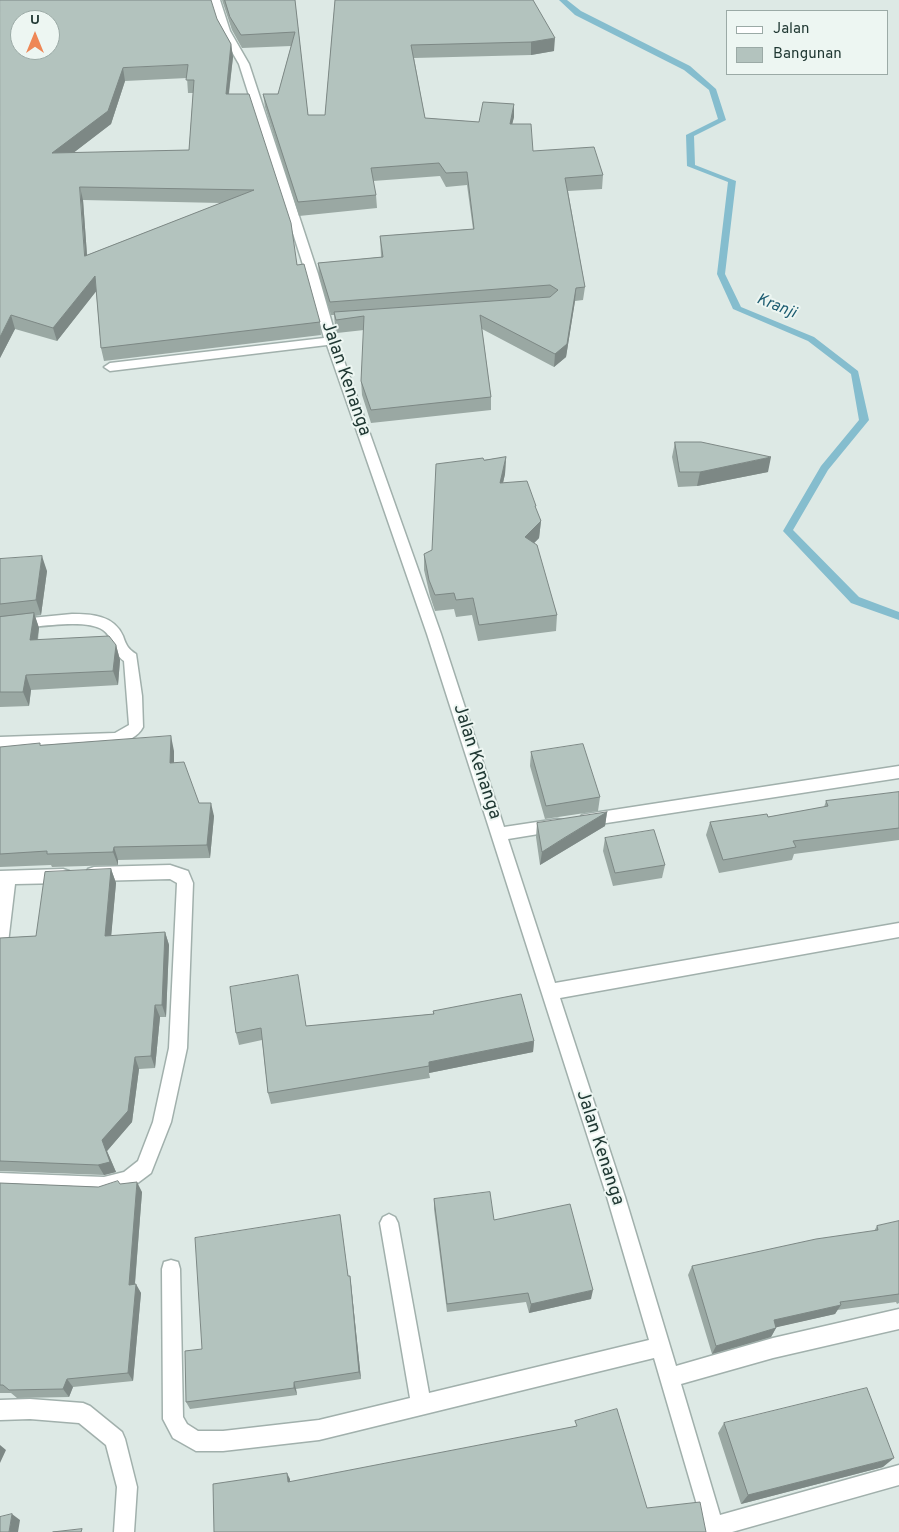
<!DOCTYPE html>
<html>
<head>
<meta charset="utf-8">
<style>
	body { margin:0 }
	#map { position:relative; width:899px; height:1532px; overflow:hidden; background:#dde9e5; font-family:Overpass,sans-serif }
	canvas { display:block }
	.legend { position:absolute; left:726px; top:10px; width:162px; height:65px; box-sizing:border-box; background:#edf6f2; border:1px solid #9baaa6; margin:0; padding:6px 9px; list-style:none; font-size:15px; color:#203833 }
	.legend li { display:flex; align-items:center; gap:10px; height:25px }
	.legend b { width:25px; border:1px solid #9baaa6 }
	.north { position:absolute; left:10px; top:10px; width:50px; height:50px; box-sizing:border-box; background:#edf6f2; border:1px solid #9baaa6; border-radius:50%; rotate:0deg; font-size:14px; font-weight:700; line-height:20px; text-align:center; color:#203833 }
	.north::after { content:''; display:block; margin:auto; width:18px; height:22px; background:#ee8756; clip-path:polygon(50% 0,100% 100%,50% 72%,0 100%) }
</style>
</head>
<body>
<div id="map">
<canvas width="899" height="1532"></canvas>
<ul class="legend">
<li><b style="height:6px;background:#fff"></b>Jalan</li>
<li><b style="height:14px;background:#b3c3be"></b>Bangunan</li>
</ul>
<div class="north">U</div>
</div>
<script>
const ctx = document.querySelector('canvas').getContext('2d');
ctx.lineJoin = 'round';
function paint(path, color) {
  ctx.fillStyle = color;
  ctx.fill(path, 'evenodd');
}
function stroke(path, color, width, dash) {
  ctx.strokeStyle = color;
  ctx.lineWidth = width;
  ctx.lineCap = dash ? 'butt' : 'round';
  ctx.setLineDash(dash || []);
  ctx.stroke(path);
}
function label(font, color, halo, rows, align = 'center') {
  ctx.font = font + ' Overpass,sans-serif';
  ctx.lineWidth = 4;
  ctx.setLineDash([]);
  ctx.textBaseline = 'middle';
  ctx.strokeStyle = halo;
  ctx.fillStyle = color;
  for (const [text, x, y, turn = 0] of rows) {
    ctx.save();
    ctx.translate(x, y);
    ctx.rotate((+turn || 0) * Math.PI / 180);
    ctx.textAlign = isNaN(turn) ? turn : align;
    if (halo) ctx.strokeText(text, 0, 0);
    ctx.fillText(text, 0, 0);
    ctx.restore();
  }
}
const stream = new Path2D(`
	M559,0H567L581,11L690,66L716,89L726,120L694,136L695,165L736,181L725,274L741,307L814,337L858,371L869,420L828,470L793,530L859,597L899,612V620L851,603L783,531L821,466L859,420L851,374L808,341L733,309L717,274L728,182L687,166L686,135L718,119L709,90L684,70L575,15Z`);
const minor = new Path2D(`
	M210,0H220L230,31L249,64L318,274L337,341L441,634L504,827L557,819L562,820L565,825L562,830L557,831L508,839L555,983L899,923V937L560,998L625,1197L676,1366L773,1338L899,1309V1329L773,1358L681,1384L720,1515L899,1465V1485L732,1532H705L654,1358L319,1440L223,1451H196L173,1438L163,1419L162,1269L164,1262L171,1260L178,1262L180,1269L183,1417L187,1424L198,1431H223L319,1420L410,1398L380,1223L383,1217L389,1214L395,1217L398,1223L429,1393L649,1340L607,1197L427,634L327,345L110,371L104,367L110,363L324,338L306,274L239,64L220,31Z
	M72,614C91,614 114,615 123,636C126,645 128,649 136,654L142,696L143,727C138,737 127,741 116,745L0,749V737L115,733L129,725L124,661C111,652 114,637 103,630C85,617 23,629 0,631V621Z
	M899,766V778L587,826L582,825L579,820L582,815L587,814Z
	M170,865L188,871L193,883L187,1048L171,1122L151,1173L135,1185L104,1195L0,1191V1173L104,1177L124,1172L138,1161L153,1122L169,1048L177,883L170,879L94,881L88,879L86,874L88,869L94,867Z
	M63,869L69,871L71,876L69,881L63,883L15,884L8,943L6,948L0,950V871Z
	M30,1399L83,1403L90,1406L122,1432L125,1439L137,1487L134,1532H114L117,1487L106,1445L79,1423L30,1419L0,1420V1400Z`);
const wall = new Path2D(`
	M0,0L217,19L231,44L233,57L229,94L320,322L321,335L104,361L101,348L96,291L57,341L15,329L0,358ZM187,78L188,93H193L189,150L73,153L111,124L125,81ZM83,200L221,203L87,255Z
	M222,0H295L308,115H325L335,0H533L554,51L531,55L414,58L425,118L479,122L514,104V117L512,124L533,151L603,175L602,189L568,191L585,287L583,300L575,301L566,357L554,367L482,329L491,397V410L371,423L362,395L361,381L364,330L337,333L335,326L334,315H331L319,276L318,263L381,257L380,236L473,229L467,185L446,187L440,176L373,181L376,195L377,208L299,216L265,107L263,94H278L291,46L242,48L232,30Z
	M675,442L768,472L697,486L678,487L672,457Z
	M506,457L505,474L503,483L536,510L541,521L539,538L534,543L557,615L556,631L478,641L472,615L456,617L454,609L435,611L430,596L424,570V554L432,550L484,460Z
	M0,559L47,571L41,615L35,616L39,628L38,640L116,645L120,660L118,685L31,690L29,706L0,707Z
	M41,745L174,751V763L199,803L214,816L210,858L118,860V865L52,867L51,865L0,867V747Z
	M531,752L600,797L598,811L545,819L530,766Z
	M899,792V840L794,854L792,860L719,873L706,835L710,822L768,817L824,807L826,801Z
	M607,812L605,826L540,865L536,837L537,823Z
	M605,838L665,865L662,878L613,886L603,851Z
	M111,869L116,883L111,936L165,932L169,945L166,1017H160L155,1068L139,1069L132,1122L107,1151L116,1172L104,1175L0,1171V938L36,936Z
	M230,987L306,1026L433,1014V1011L534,1041L533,1052L429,1073L430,1078L271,1104L268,1093L262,1040L239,1045L236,1033Z
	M0,1183L98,1187L120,1184L142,1192L135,1284L141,1293L133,1381L73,1387L69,1397L17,1398L11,1393H0Z
	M434,1199L494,1220L591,1299L529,1313L526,1302L447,1312L434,1209Z
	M340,1215L348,1276H350L351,1284L361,1379L296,1389L297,1395L190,1409L186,1402L202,1349Z
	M899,1221V1303L897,1304L896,1302L837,1310L835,1314L776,1327V1328L771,1337L712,1354L688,1275L692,1266L874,1231L877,1226Z
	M724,1423L883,1467L741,1504L718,1433Z`);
const shadedWall = new Path2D(`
	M555,38L554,51L531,55V42Z
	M231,44L233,57L227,107L226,94Z
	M123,68L125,81L111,124L55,167L52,153Z
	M514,104V117L509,137L510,124Z
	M80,187L83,200L88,269L85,256Z
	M95,276L98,289L57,341L53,328Z
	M576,288L575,301L566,357L554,367L555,354Z
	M11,315L15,329L0,358V337Z
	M506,457L505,474L499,500L500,483Z
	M771,457L768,472L697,486L700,472Z
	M541,521L539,538L524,553L525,537Z
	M42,556L47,571L41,615L36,600Z
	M34,613L39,628L35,654L30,640Z
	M116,645L120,660L118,685L113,671Z
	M26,675L31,690L29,706L23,692Z
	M171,736L174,751V777L170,763Z
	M211,803L214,816L210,858L207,845Z
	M607,812L605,826L540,865L542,852Z
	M114,847L118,860V865L113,852Z
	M111,869L116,883L110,949L105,936Z
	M165,932L169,945L166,1017L162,1005Z
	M155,1005L160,1017L155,1068L151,1056Z
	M534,1041L533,1052L429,1073V1062Z
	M135,1057L139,1069L132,1122L107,1151L116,1172L104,1175L98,1165L102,1140Z
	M137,1182L142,1192L134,1294L129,1285Z
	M350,1276L351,1284L361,1379L359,1372Z
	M136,1284L141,1293L133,1381L128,1373Z
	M593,1290L591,1299L529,1313L531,1304Z
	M841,1305L835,1314L769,1329L774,1320Z
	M776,1328L771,1337L712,1354L716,1346Z
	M67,1379L73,1387L69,1397L63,1389Z
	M294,1382L296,1389L297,1395L294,1388Z
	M0,1445L6,1450L0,1463Z
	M894,1458L883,1467L741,1504L748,1495Z
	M287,1473L290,1479V1488L288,1482Z
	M12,1514L20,1520L18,1532H9Z`);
const building = new Path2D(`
	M0,0H211L217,19L231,44L226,94H249L291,223L297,265L304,264L320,322L101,348L95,276L53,328L11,315L0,337ZM20,20H50V50H20ZM188,65L186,80H194L189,150L52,153L108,111L123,68ZM80,187L254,190L85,256Z
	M225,0H295L308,115H325L335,0H533L555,38L531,42L411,45L425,118L479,122L483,102L514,104L510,124H531L533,151L594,147L603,175L565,178L585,287L576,288L567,344L555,354L480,315L491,397L371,410L361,381L364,316L336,320L334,312L550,297L558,290L550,285L330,302L318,263L383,257L380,236L474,229L467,172L446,173L439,163L371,168L376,195L298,202L263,94H278L295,32L241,35L230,17Z
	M675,442H701L771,457L700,472H680Z
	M506,457L500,483L527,481L536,506H535L541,521L525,537L537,545L557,615L479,625L473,598L456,600L454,593L435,595L429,580L424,554L432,550L436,464L483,458L484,460Z
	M42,556L36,600L0,604V559Z
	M34,613L30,640L109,636L116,645L113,671L26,675L23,692H0V617Z
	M171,736L170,763L184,762L199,803H211L207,845L114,847L113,852L47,854V851L0,854V747L40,743V745Z
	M583,744L600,797L546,806L531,752Z
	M899,792V828L793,841L796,847L723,860L710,822L767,814L768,817L828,806L826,801Z
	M607,812L564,838L542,852L537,823Z
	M654,830L665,865L615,873L605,838Z
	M111,869L105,936L165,932L162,1005H155L151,1056L135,1057L128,1111L102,1140L110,1162L98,1165L0,1161V938L36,936L45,872Z
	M298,975L306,1026L434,1014L433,1011L521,994L534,1041L429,1062V1066L268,1093L261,1028L236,1033L230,987Z
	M118,1181L120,1184L137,1182L129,1285L136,1284L128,1373L67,1379L63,1389L9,1390L3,1385H0V1183L98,1187Z
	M490,1192L494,1220L570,1204L593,1290L531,1304L528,1293L447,1304L434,1199Z
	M340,1215L348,1276H350L359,1372L294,1382V1388L186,1402L185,1351L202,1349L195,1238Z
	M899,1221V1294L840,1302L841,1305L774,1320L776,1328L716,1346L692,1266L816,1239L878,1230L877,1226Z
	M867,1388L894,1458L748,1495L724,1423Z
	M617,1409L647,1508L700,1502L706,1532H214L213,1484L287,1473L288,1482L577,1426L575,1421Z
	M12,1514L9,1532H0V1517Z
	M82,1529L81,1532H53Z`);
const farWaternames = [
	["Kranji",776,307,22]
];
const streetNames = [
	["Jalan Kenanga",345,379,71],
	["Jalan Kenanga",476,762,72],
	["Jalan Kenanga",599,1148,72]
];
paint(stream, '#85bdce');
stroke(minor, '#a1b0ac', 3);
paint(minor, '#fff');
paint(wall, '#9aa8a3');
paint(shadedWall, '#7d8885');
paint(building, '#b3c3be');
stroke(building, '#7d8885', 1);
label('italic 16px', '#1c5c71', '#edf6f2', farWaternames);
label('18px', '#203833', '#edf6f2', streetNames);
</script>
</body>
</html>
